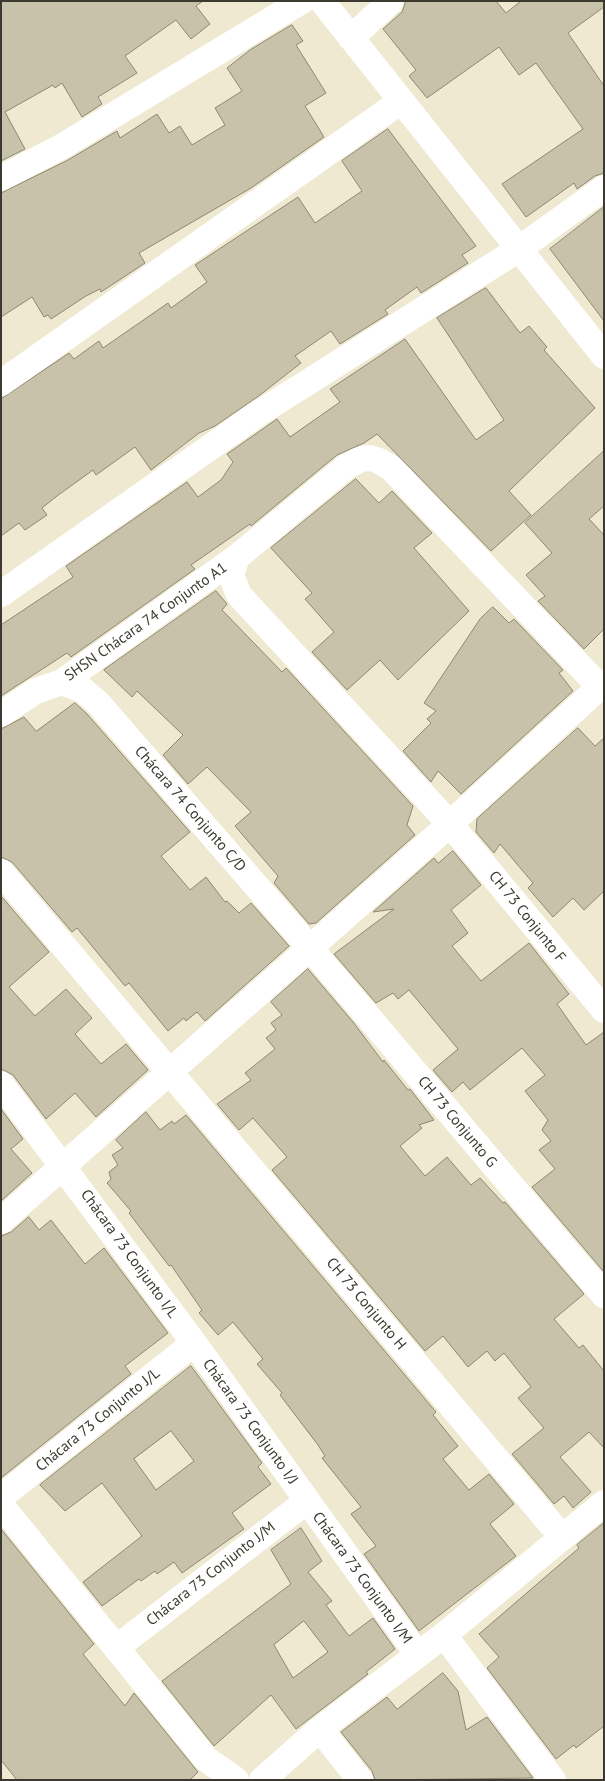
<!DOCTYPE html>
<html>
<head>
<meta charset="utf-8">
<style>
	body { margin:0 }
	#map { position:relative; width:605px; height:1781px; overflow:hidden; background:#f0e9d1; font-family:"PT Sans",sans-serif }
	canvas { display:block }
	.frame { position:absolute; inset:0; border:2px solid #3c3930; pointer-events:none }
</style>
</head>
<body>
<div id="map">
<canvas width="605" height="1781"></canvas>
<div class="frame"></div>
</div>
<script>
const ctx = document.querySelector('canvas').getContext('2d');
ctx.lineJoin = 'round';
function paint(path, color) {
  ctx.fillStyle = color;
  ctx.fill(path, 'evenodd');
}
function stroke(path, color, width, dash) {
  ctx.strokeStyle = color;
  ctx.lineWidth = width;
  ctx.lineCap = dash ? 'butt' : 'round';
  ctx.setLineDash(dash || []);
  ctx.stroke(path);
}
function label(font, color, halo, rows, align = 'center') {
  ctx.font = font + ' "PT Sans",sans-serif';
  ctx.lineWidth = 4;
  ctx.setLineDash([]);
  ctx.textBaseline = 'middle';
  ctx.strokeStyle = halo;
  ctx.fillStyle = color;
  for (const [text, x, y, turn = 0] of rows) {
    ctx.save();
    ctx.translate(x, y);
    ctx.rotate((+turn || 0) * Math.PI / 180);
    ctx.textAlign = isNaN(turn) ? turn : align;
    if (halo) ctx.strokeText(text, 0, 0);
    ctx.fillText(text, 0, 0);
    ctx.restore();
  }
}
const building = new Path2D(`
	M1,1H203L196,6L210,24L191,39L176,20L125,56L137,73L98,97L102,104L82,117L62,83L55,88L53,85L5,112L25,149L1,161Z
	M406,1H496L506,13L521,1H604V7L568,33L604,86V173L595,176L577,189L574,183L526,217L502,184L583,129L536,63L519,75L499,47L427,98L409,76L416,70L383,29L402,12Z
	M292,25L303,41L296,45L326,93L305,106L324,137L251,188L139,253L145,263L101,292L100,289L86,296L51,319L48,315L44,317L32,297L1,317V193L68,160L117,131L120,138L157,114L169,133L180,126L192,145L225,125L215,108L242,91L227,68L250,50Z
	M388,129L476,246L462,255L468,263L421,293L417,287L385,310L388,314L340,344L331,331L295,356L301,363L260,395L215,426L199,433L151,470L135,447L96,475L93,470L57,496L42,508L47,515L25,530L19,523L1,536V399L69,353L74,359L99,341L103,348L168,303L171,308L207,282L195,265L298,197L315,223L362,191L342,161Z
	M604,207V321L550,249Z
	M486,288L520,333L529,326L547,347L544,350L595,408L509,491L531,515L491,551L377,434L364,443L337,455L251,526L250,524L191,565L195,569L71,657L67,653L1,696V625L73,577L66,566L187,482L198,497L221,480L233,462L227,454L277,419L290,437L340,402L330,389L405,339L476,440L504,420L437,318Z
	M604,451V506L589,519L604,535V629L584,649L538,601L545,596L526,575L552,553L525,523Z
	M356,479L379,503L392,491L432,533L414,548L469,611L398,680L380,660L347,690L312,652L334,632L305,599L312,593L271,548Z
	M216,591L227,604L222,610L282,672L286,668L413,806L407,825L415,835L316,923L309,924L274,883L278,876L235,826L251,812L207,767L188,784L163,755L183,735L137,691L132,697L104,670Z
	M493,607L509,623L514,619L563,670L559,673L573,691L461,794L438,771L431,782L403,751L431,723L427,719L436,711L424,703L480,619Z
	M75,703L87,714L190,832L161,856L190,890L206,877L225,902L227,901L239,913L251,903L289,946L205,1021L197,1012L186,1021L184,1018L168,1031L129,983L125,986L77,928L72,932L12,862L1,857V729L24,717L36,731Z
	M578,728L595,746L604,738V891L584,910L573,898L553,917L528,888L533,883L500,844L494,853L476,832L477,819Z
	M453,851L481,885L451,910L468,933L452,946L481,981L529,943L569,994L557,1004L586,1045L604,1032V1272L532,1187L555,1169L539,1150L551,1141L542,1130L548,1120L525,1091L545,1075L522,1048L470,1090L463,1082L452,1092L433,1070L458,1049L409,990L398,999L393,993L376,1003L334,954L394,909L373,912L434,858L438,863Z
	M1,896L49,952L9,987L35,1016L66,989L92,1018L75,1034L101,1064L126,1044L148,1070L96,1117L75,1093L46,1119L13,1075L1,1069Z
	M308,969L353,1022L383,1062L384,1060L408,1090L410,1089L434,1120L419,1125L422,1128L400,1146L425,1176L447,1157L471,1185L480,1178L503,1203L505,1202L584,1294L554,1319L579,1348L583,1345L604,1371V1448L589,1432L560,1457L591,1492L573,1508L564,1496L554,1504L512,1454L544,1428L518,1398L531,1387L504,1353L495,1361L487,1351L468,1367L443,1336L425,1351L272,1170L287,1157L253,1118L239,1130L217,1104L251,1080L245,1073L275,1049L266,1038L276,1030L271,1023L282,1015L271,1002Z
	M1,1109L23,1139L11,1149L32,1173L1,1201Z
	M146,1112L160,1130L172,1121L174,1124L186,1115L436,1412L433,1415L458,1446L443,1459L469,1490L489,1474L514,1504L490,1524L516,1556L419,1631L364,1554L376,1546L351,1514L361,1507L322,1458L325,1456L318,1445L280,1395L282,1393L257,1364L263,1359L233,1322L218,1335L199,1313L202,1310L171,1265L169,1266L129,1213L131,1211L107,1183L111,1179L109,1172L118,1165L112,1155L123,1148L116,1140Z
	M29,1217L39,1230L51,1220L85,1264L104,1248L168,1333L125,1366L131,1374L1,1478V1236L11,1232Z
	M191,1366L262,1463L258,1467L271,1484L232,1513L244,1529L182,1573L174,1562L157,1574L155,1571L141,1581L139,1579L102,1606L83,1582L142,1536L102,1483L65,1511L40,1485ZM171,1431L194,1461L156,1490L134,1459Z
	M604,1523V1726L576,1748L574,1745L556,1759L487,1668L499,1657L479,1634L579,1548L577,1545Z
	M301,1528L322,1561L308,1572L332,1601L326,1605L349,1636L373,1618L395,1649L366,1672L368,1674L296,1729L271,1695L214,1746L162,1681L291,1584L271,1550ZM304,1621L328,1652L293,1678L274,1645Z
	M1,1529L94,1644L83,1654L125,1706L134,1693L198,1772L190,1780H17L1,1760Z
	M443,1673L458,1691L466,1730L487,1717L533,1778L375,1780L372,1771L341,1732L387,1697L397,1709Z`);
const street = new Path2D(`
	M322,1L604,356
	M351,38L391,1
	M1,178L61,147L302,1
	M1,383L401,101
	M237,557L231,575L239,595L450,824L604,1010
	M1,594L259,413L519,249L604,188
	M62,682L83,690L98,703L310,948L604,1295
	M1,714L36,691L62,682L237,557L346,467C367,455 370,455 391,468L600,687
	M1,872L562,1537
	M1,1084L194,1343L418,1655
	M1,1221L450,824L604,683
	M1,1497L194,1343
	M1,1505L206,1759L236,1780
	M444,1635L553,1780
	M116,1648L307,1501
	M320,1729L360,1780
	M262,1780L320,1729L444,1635L604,1503`);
const streetNames = [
	["SHSN Chácara 74 Conjunto A1",146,622,-35],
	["Chácara 74 Conjunto C/D",190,809,49],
	["CH 73 Conjunto F",527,917,51],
	["CH 73 Conjunto G",457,1122,50],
	["Chácara 73 Conjunto I/L",129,1254,54],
	["CH 73 Conjunto H",366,1304,50],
	["Chácara 73 Conjunto J/L",98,1420,-39],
	["Chácara 73 Conjunto I/J",250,1422,54],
	["Chácara 73 Conjunto J/M",211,1574,-38],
	["Chácara 73 Conjunto I/M",362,1578,54]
];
paint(building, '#c9c2ab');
stroke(building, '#8d8671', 1);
stroke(street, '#fff', 26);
label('15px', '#3c3930', '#fff', streetNames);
</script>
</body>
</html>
